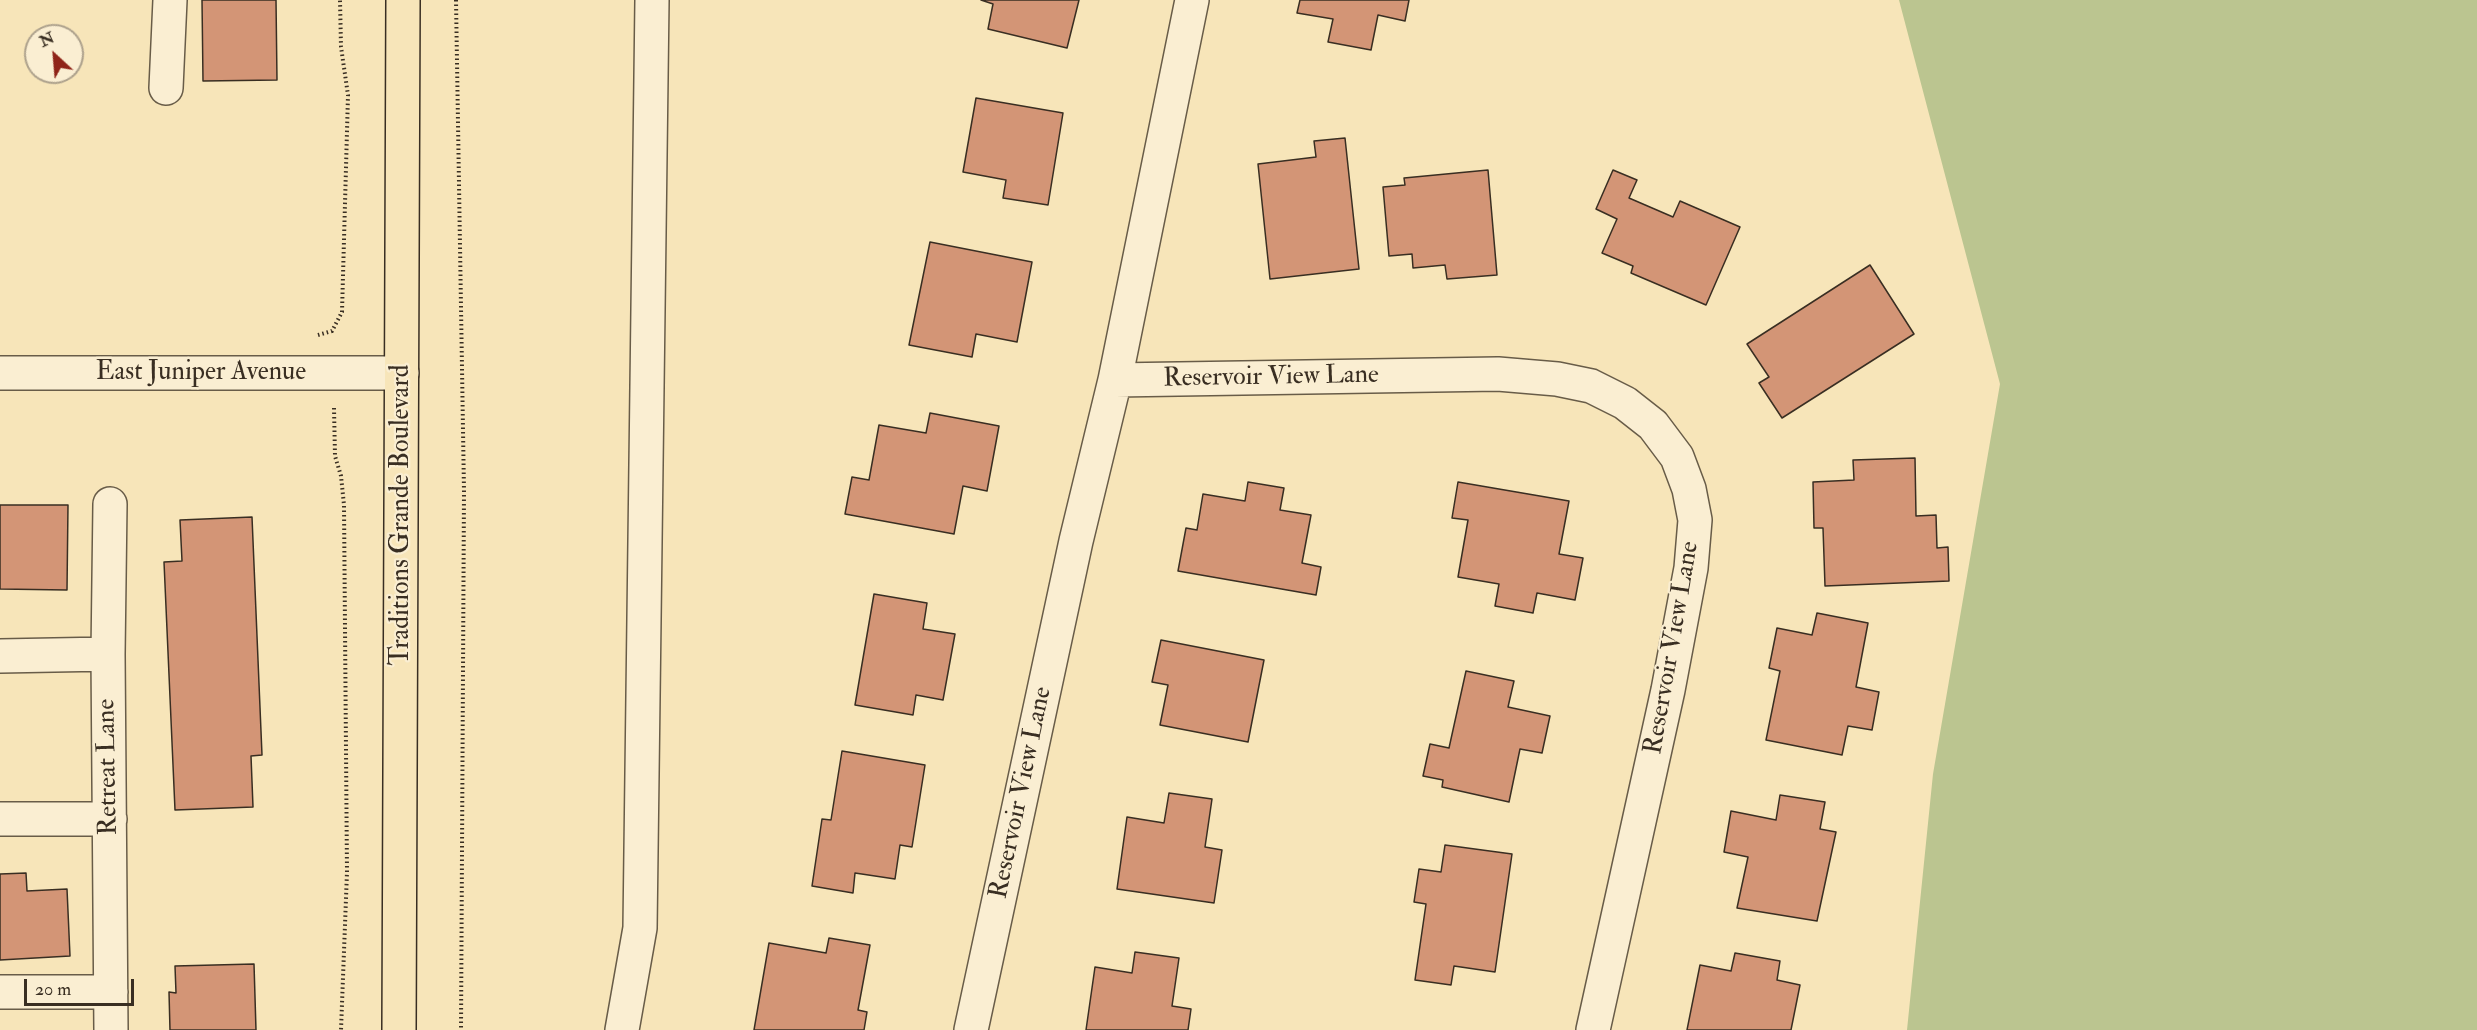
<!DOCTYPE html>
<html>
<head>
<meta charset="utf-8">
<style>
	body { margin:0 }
	#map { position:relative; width:2477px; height:1030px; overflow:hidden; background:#f7e5b9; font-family:"IM FELL Double Pica",serif }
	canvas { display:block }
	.north { position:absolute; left:24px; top:24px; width:60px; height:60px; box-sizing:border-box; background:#faeed2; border:2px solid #ada18c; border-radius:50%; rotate:334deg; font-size:16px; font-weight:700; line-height:24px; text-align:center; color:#392e22 }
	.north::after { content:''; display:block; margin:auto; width:21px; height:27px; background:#8f2418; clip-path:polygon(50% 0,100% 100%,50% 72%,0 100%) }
	.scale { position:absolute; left:24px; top:979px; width:110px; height:27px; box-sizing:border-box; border:3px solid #392e22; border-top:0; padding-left:8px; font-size:18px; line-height:21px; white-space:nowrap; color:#392e22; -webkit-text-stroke:4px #faeed2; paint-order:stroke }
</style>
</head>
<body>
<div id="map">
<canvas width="2477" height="1030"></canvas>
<div class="north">N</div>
<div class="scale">20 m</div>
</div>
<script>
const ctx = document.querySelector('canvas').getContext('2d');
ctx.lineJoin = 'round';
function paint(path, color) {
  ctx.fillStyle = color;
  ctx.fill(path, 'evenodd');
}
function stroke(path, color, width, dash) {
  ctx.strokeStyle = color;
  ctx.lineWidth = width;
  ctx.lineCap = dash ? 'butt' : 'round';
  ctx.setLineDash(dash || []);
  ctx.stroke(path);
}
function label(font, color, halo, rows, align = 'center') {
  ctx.font = font + ' "IM FELL Double Pica",serif';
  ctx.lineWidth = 4.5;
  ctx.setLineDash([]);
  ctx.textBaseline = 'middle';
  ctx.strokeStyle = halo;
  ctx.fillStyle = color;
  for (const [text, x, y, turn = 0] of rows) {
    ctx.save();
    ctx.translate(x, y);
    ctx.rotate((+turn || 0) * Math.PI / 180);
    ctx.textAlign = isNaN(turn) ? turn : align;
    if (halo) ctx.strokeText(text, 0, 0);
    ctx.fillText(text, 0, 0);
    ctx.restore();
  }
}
const green = new Path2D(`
	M1899,0H2477V1030H1907L1933,774L2000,384Z`);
const building = new Path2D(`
	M202,0H276L277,80L203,81Z
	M981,0H1079L1067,48L988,29L993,4Z
	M1300,0H1409L1405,21L1378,15L1371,50L1328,42L1333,19L1297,13Z
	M976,98L1063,113L1048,205L1003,198L1006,180L963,172Z
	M1345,138L1359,269L1270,279L1258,164L1316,157L1314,141Z
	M1488,170L1497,275L1447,279L1445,265L1413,268L1412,254L1389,256L1383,187L1405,185L1404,178Z
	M1613,170L1637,180L1629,198L1673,217L1680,201L1740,227L1706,305L1631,273L1633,266L1602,253L1617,219L1596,209Z
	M930,242L1032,262L1017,342L976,334L972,357L909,345Z
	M1870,265L1914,334L1782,418L1759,383L1769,377L1747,344Z
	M930,413L999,426L987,491L963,486L954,534L845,514L852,477L869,480L879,425L926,433Z
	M1915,458L1916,516L1936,515L1937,548L1948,547L1949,581L1825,586L1823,528H1814L1813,482L1854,480L1853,460Z
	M1248,482L1284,488L1280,510L1311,515L1302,563L1321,567L1316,595L1178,571L1186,528L1197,530L1203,494L1245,501Z
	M1458,482L1569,501L1559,554L1583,558L1575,600L1537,593L1533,613L1495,606L1499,584L1458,577L1468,520L1452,518Z
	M0,505H68L67,590L0,589Z
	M252,517L262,755L251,756L253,807L175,810L164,562L182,561L180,520Z
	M874,594L927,603L923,629L955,634L943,700L916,695L913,715L855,705Z
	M1817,613L1868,623L1856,687L1879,692L1872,730L1848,726L1842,755L1766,740L1780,671L1769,668L1777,628L1812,635Z
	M1161,640L1264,660L1248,742L1160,725L1168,685L1152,682Z
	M1466,671L1514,681L1508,707L1550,716L1542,753L1520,749L1509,802L1442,787L1443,780L1423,776L1430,744L1449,748Z
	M842,751L925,765L912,847L900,845L895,879L855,873L853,893L812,886L822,819L831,820Z
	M1169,793L1212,799L1205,847L1222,850L1214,903L1117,889L1127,817L1164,823Z
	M1780,795L1825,802L1820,829L1836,832L1817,921L1737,908L1748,857L1724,852L1731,811L1776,820Z
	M1445,845L1512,854L1495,972L1454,966L1451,985L1415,980L1426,904L1414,902L1419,869L1441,872Z
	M26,873L27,891L67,889L70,956L0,960V874Z
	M829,938L870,945L858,1010L867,1012L864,1030H754L769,943L826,953Z
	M1135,952L1179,958L1172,1006L1191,1009L1188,1030H1086L1095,967L1132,973Z
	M1735,953L1780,961L1777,980L1800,985L1791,1030H1687L1700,965L1731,971Z
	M254,964L256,1030H170L169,992L176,993L175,966Z`);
const path = new Path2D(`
	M456,0L464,491L461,1030
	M318,335L332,331L342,312L348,95L341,47L340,0
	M334,408L335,456L341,476L344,505L347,872L341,1030`);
const minor = new Path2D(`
	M166,88L170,0
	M0,373H402
	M1115,380L1498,374L1557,379L1591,386L1625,403L1653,425L1677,457L1689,489L1695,520L1691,568L1668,690L1593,1030
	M110,504L108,654L111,1030
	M0,656L108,654
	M0,819H110
	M0,992H111
	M622,1030L640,928L652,0
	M971,1030L1076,541L1115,380L1192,0`);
const major = new Path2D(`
	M399,1030L403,0`);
const streetNames = [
	["East Juniper Avenue",201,373],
	["Reservoir View Lane",1271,378,-1],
	["Traditions Grande Boulevard",402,515,-90],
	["Reservoir View Lane",1673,648,-80],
	["Retreat Lane",109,767,-91],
	["Reservoir View Lane",1022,793,-78]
];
paint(green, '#bbc590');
paint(building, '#d39576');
stroke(building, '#392e22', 1.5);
stroke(minor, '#685c48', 36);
stroke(major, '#392e22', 36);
stroke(path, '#392e22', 4, [1.5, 3]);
stroke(minor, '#faeed2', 33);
stroke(major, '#f7e5b9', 33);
label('26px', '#392e22', '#faeed2', streetNames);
</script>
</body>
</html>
